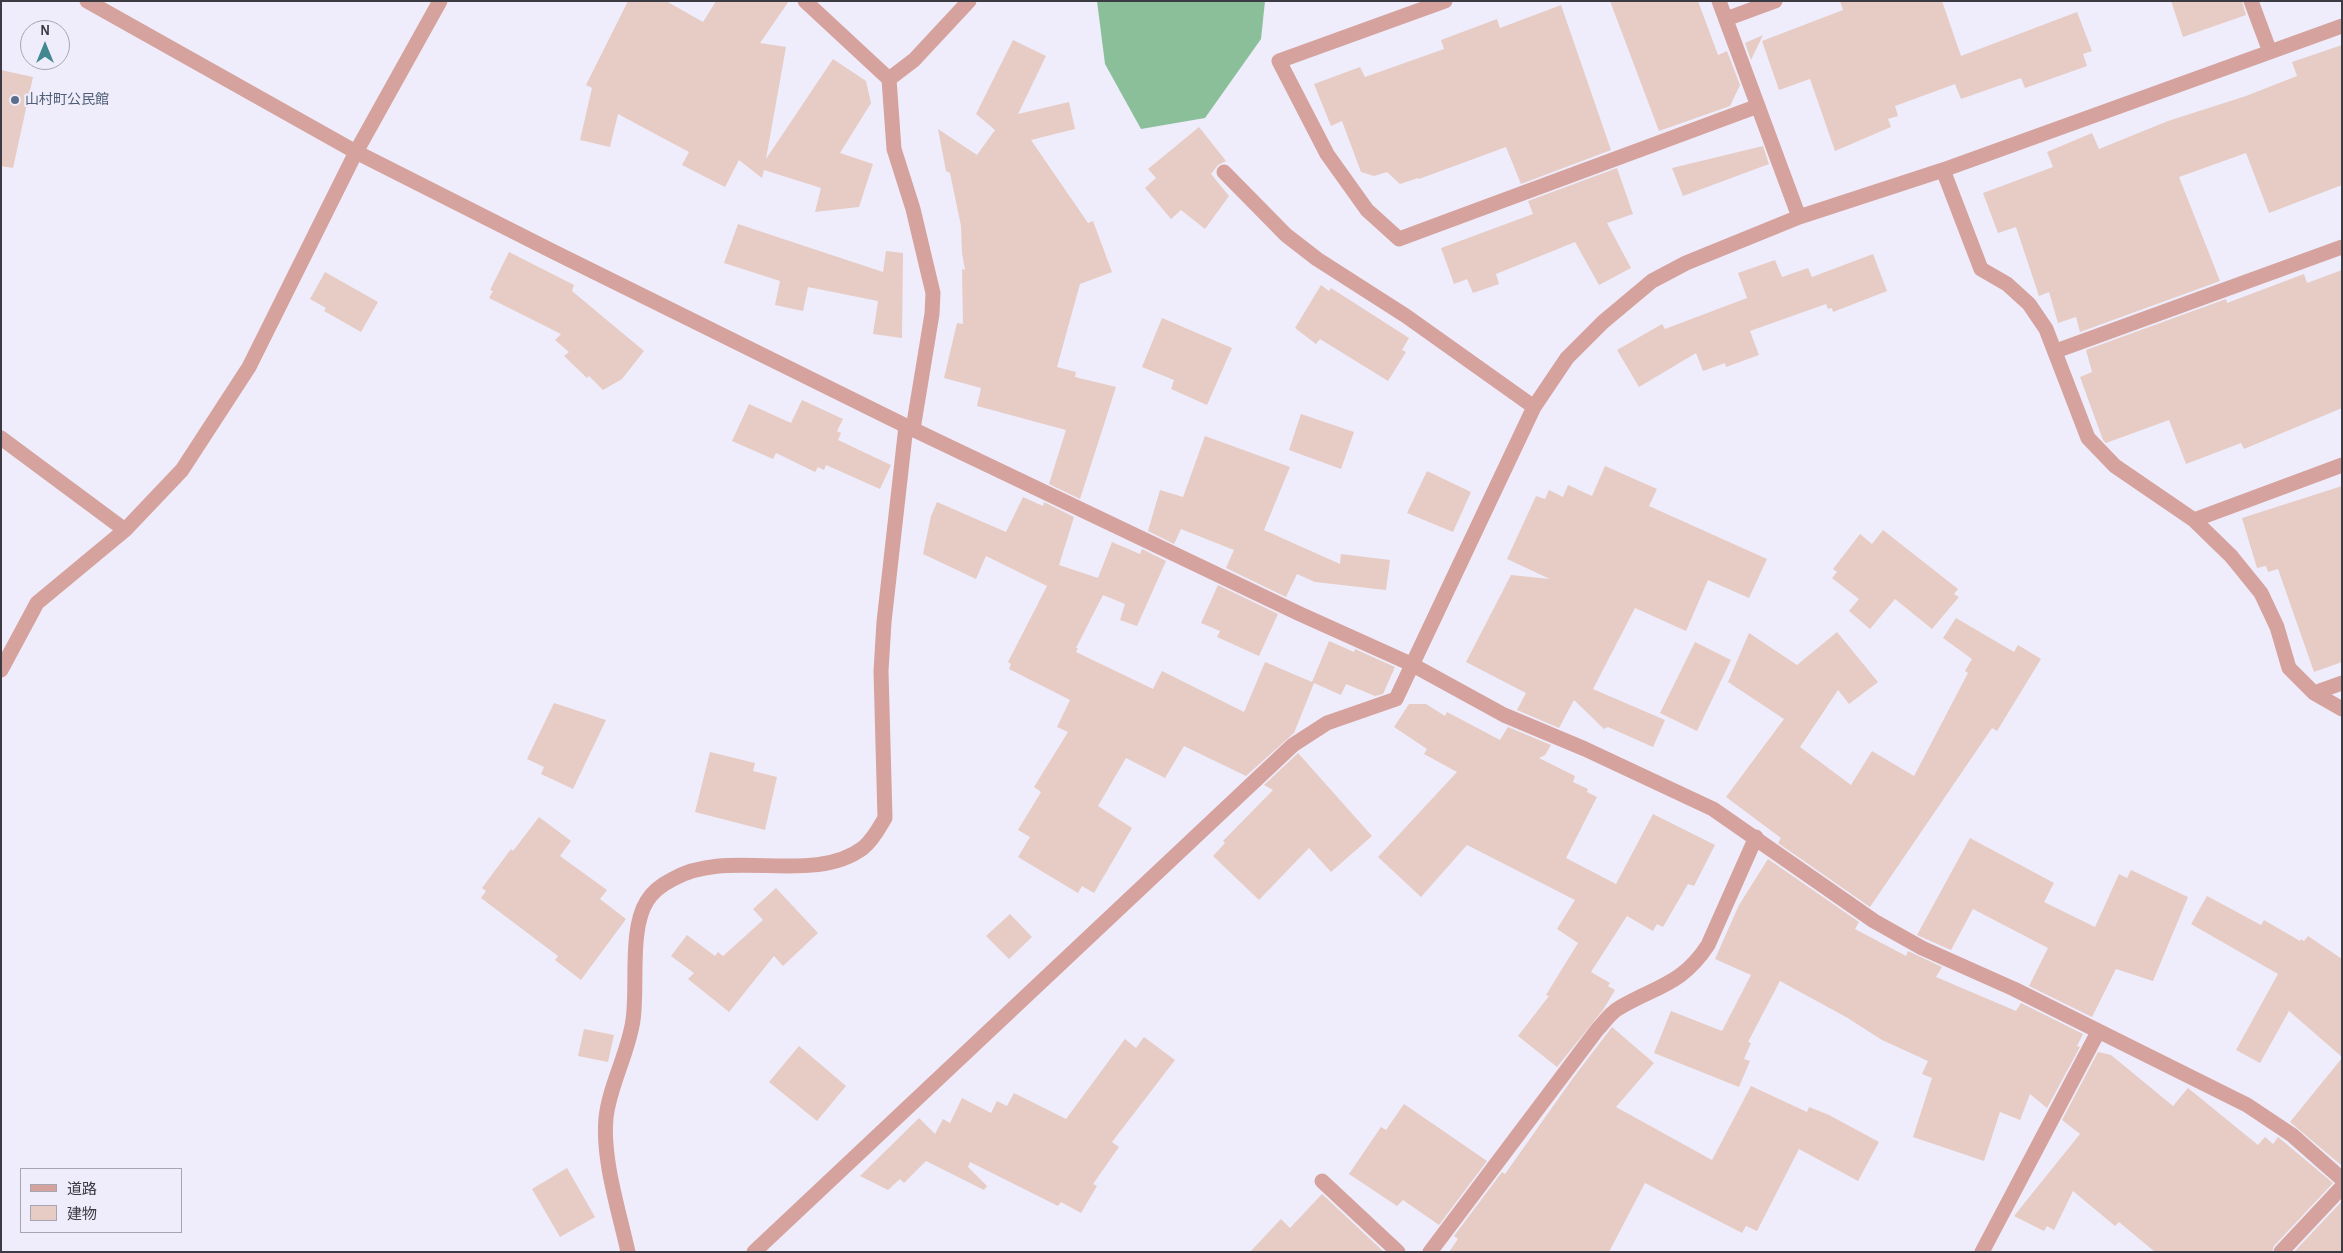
<!DOCTYPE html>
<html>
<head>
<meta charset="utf-8">
<style>
	body { margin:0 }
	#map { position:relative; width:2343px; height:1253px; overflow:hidden; background:#efedfb; font-family:"Alegreya Sans","Noto Sans JP",sans-serif }
	canvas { display:block }
	.frame { position:absolute; inset:0; border:2px solid #3c3a43; pointer-events:none }
	.legend { position:absolute; left:20px; top:1168px; width:162px; height:65px; box-sizing:border-box; background:#efedfb; border:1px solid #a7a5b1; margin:0; padding:6px 9px; list-style:none; font-size:15px; color:#3c3a43 }
	.legend li { display:flex; align-items:center; gap:10px; height:25px }
	.legend b { width:25px; border:1px solid #a7a5b1 }
	.north { position:absolute; left:20px; top:20px; width:50px; height:50px; box-sizing:border-box; background:#efedfb; border:1px solid #a7a5b1; border-radius:50%; rotate:0deg; font-size:14px; font-weight:700; line-height:20px; text-align:center; color:#3c3a43 }
	.north::after { content:''; display:block; margin:auto; width:18px; height:22px; background:#418890; clip-path:polygon(50% 0,100% 100%,50% 72%,0 100%) }
</style>
</head>
<body>
<div id="map">
<canvas width="2343" height="1253"></canvas>
<div class="frame"></div>
<ul class="legend">
<li><b style="height:6px;background:#d5a29d"></b>道路</li>
<li><b style="height:14px;background:#e6ccc4"></b>建物</li>
</ul>
<div class="north">N</div>
</div>
<script>
const ctx = document.querySelector('canvas').getContext('2d');
ctx.lineJoin = 'round';
function paint(path, color) {
  ctx.fillStyle = color;
  ctx.fill(path, 'evenodd');
}
function stroke(path, color, width, dash) {
  ctx.strokeStyle = color;
  ctx.lineWidth = width;
  ctx.lineCap = dash ? 'butt' : 'round';
  ctx.setLineDash(dash || []);
  ctx.stroke(path);
}
function label(font, color, halo, rows, align = 'center') {
  ctx.font = font + ' "Alegreya Sans","Noto Sans JP",sans-serif';
  ctx.lineWidth = 4.5;
  ctx.setLineDash([]);
  ctx.textBaseline = 'middle';
  ctx.strokeStyle = halo;
  ctx.fillStyle = color;
  for (const [text, x, y, turn = 0] of rows) {
    ctx.save();
    ctx.translate(x, y);
    ctx.rotate((+turn || 0) * Math.PI / 180);
    ctx.textAlign = isNaN(turn) ? turn : align;
    if (halo) ctx.strokeText(text, 0, 0);
    ctx.fillText(text, 0, 0);
    ctx.restore();
  }
}
const forest = new Path2D(`
	M1097,1H1265L1261,39L1205,118L1141,129L1105,64Z`);
const building = new Path2D(`
	M628,1H666L703,22L716,1H789L760,43L786,47L766,159L833,59L866,81L871,103L840,153L873,164L859,207L815,212L821,188L764,170L762,178L739,160L725,187L682,165L689,152L618,114L610,147L580,140L592,88L586,85Z
	M1610,1H1698L1718,55L1727,51L1740,85L1730,106L1659,131Z
	M1840,1H1942L1961,56L2077,12L2092,51L2083,54L2087,66L2025,88L2021,78L1961,99L1955,84L1895,106L1898,116L1888,119L1891,127L1835,151L1810,79L1779,90L1762,41L1843,10Z
	M2171,1H2242L2246,15L2183,37Z
	M1561,5L1611,150L1521,184L1506,147L1419,179L1418,178L1400,184L1387,172L1374,176L1361,172L1342,121L1331,126L1314,84L1360,67L1365,77L1444,49L1441,40L1497,19L1500,28Z
	M1763,35L1751,60L1745,43Z
	M1013,40L1046,56L1018,114L1069,102L1075,129L1031,140L1088,223L1093,221L1112,272L1080,284L1057,367L1076,372L1075,377L1116,387L1080,499L1049,484L1066,430L977,406L981,388L944,378L957,323L963,324L962,269L965,270L962,253L961,226L950,173L946,171L938,129L977,155L995,130L976,114Z
	M2342,45V185L2269,213L2246,153L2179,177L2220,281L2080,332L2076,317L2058,323L2049,292L2039,296L2016,227L1998,233L1983,193L2053,167L2047,152L2092,133L2099,149L2168,121L2246,96L2297,76L2292,62Z
	M1,70L33,77L13,168L1,166Z
	M1199,127L1226,161L1218,165L1211,174L1229,196L1205,229L1181,210L1171,219L1145,188L1156,178L1148,169Z
	M1763,146L1769,164L1683,196L1672,168Z
	M1617,168L1633,214L1607,223L1631,268L1599,285L1575,242L1496,274L1499,284L1473,293L1467,279L1454,284L1441,248L1533,214L1528,201Z
	M738,224L883,272L886,251L903,253L902,338L873,334L878,301L808,287L803,311L775,305L780,281L724,263Z
	M509,252L574,285L572,291L644,351L622,379L603,390L589,376L587,378L564,356L569,352L555,340L561,334L489,298L493,291L490,290Z
	M1873,254L1887,291L1833,312L1832,308L1828,309L1826,304L1750,331L1759,355L1726,367L1725,363L1703,371L1696,353L1639,387L1617,350L1662,324L1665,329L1747,298L1738,273L1775,260L1782,277L1808,268L1812,277Z
	M2342,270V408L2244,449L2241,443L2186,464L2169,420L2106,443L2103,440L2080,377L2092,372L2086,350L2226,299L2227,303L2304,274L2307,283Z
	M325,272L378,302L361,332L324,311L326,308L310,299Z
	M1321,285L1329,291L1331,288L1409,338L1402,350L1406,352L1388,381L1320,339L1316,344L1295,328Z
	M1162,318L1232,348L1207,405L1171,389L1174,380L1142,367Z
	M802,400L843,419L837,431L841,433L838,440L891,465L880,489L826,465L824,470L818,467L815,472L776,453L773,459L732,441L749,404L791,423Z
	M1301,414L1354,432L1341,469L1289,450Z
	M1205,436L1290,467L1264,530L1340,564L1341,554L1390,560L1386,590L1315,582L1297,574L1286,597L1226,568L1234,550L1181,529L1174,544L1148,531L1160,490L1183,497Z
	M1605,466L1657,489L1649,506L1767,559L1749,598L1708,580L1686,631L1635,608L1593,689L1665,720L1653,747L1608,727L1604,729L1574,700L1559,728L1517,710L1526,693L1466,662L1511,575L1550,579L1507,559L1536,496L1545,499L1549,490L1563,497L1568,485L1592,496Z
	M1427,471L1471,492L1453,532L1407,513Z
	M2342,486V662L2314,672L2278,569L2268,572L2266,566L2257,568L2242,518Z
	M1023,497L1043,506L1044,502L1074,517L1059,565L1098,578L1112,542L1140,554L1142,549L1166,561L1137,626L1120,620L1125,604L1103,595L1076,648H1078L1076,652L1153,689L1162,671L1244,712L1265,662L1312,682L1329,641L1354,652L1355,649L1395,667L1383,694L1375,696L1346,684L1341,695L1314,683L1294,733L1246,776L1184,746L1165,778L1126,758L1098,806L1132,828L1094,893L1082,886L1078,893L1018,857L1030,837L1018,830L1041,792L1034,787L1068,732L1057,727L1070,700L1009,669L1011,664L1008,662L1047,586L986,556L976,579L923,554L931,516L937,502L1006,532Z
	M1883,530L1958,589L1954,594L1959,597L1932,629L1895,599L1870,629L1849,611L1859,599L1832,578L1837,572L1833,569L1860,534L1872,544Z
	M1218,585L1278,614L1259,656L1217,637L1220,631L1201,623Z
	M1956,618L2014,652L2018,645L2041,659L1997,731L1992,728L1870,907L1778,843L1781,838L1726,797L1784,719L1728,682L1749,633L1797,665L1837,632L1878,682L1849,704L1838,690L1800,747L1851,785L1872,751L1914,776L1968,673L1965,671L1972,659L1943,638Z
	M1695,642L1731,660L1697,731L1660,713Z
	M554,703L606,720L573,789L541,774L544,767L527,759Z
	M1409,704H1426L1445,716L1447,712L1500,740L1508,727L1551,745L1545,755L1539,758L1575,776L1573,782L1588,789L1587,792L1597,797L1566,858L1616,884L1653,814L1715,845L1694,886L1688,884L1663,927L1657,924L1653,931L1627,916L1591,972L1610,983L1608,986L1615,990L1603,1010L1557,1067L1518,1036L1549,996L1546,995L1578,943L1557,929L1575,900L1467,845L1421,897L1378,857L1457,772L1424,754L1427,749L1394,727Z
	M710,752L755,763L753,771L777,777L765,830L695,812Z
	M1298,753L1372,836L1331,872L1309,848L1259,900L1213,856L1225,843L1223,841L1273,790L1264,785Z
	M539,817L571,841L560,856L607,890L600,899L626,919L581,980L555,960L558,956L481,898L486,891L482,888L511,849L513,851Z
	M1970,838L2054,883L2044,902L2095,927L2119,874L2127,878L2131,870L2188,897L2153,981L2116,969L2092,1017L2029,986L2048,948L1973,909L1951,950L1917,935Z
	M1768,859L1859,922L1855,929L1906,956L1908,951L1942,967L1936,977L2016,1011L2021,1003L2083,1034L2077,1046L2080,1047L2047,1108L2030,1094L2020,1120L2000,1112L1984,1161L1913,1137L1932,1078L1922,1074L1928,1061L1882,1040L1846,1017L1780,981L1748,1042L1751,1043L1744,1059L1750,1061L1739,1087L1654,1053L1671,1011L1722,1031L1751,975L1715,959L1739,905Z
	M776,888L818,933L783,966L774,956L729,1012L688,979L694,973L671,956L687,935L715,956L718,952L723,956L763,920L753,909Z
	M2207,896L2261,925L2264,920L2300,941L2301,939L2304,941L2308,936L2342,959V1057L2289,1011L2260,1063L2236,1050L2278,974L2191,924Z
	M1010,914L1032,937L1009,959L986,936Z
	M1612,1027L1654,1063L1616,1107L1712,1160L1751,1086L1807,1112L1809,1107L1829,1115L1879,1142L1858,1181L1799,1149L1757,1231L1746,1226L1742,1233L1645,1183L1609,1252H1449L1458,1239L1454,1236L1502,1172L1505,1174L1573,1078Z
	M584,1029L614,1035L608,1062L578,1056Z
	M1144,1037L1175,1060L1112,1142L1119,1147L1093,1184L1097,1186L1081,1213L1061,1202L1058,1206L970,1162L968,1167L987,1186L984,1190L926,1161L904,1183L900,1179L888,1190L860,1176L919,1118L935,1134L943,1119L950,1123L962,1098L991,1113L997,1101L1007,1106L1014,1093L1066,1119L1125,1039L1136,1048Z
	M799,1046L846,1086L817,1121L769,1082Z
	M2098,1052L2111,1055L2173,1106L2188,1088L2258,1145L2265,1137L2273,1144L2278,1137L2333,1183L2274,1246L2272,1252H2155L2119,1222L2115,1226L2073,1191L2054,1230L2047,1226L2044,1231L2014,1216L2080,1134L2062,1120Z
	M2342,1058V1166L2290,1122Z
	M1404,1104L1487,1161L1439,1225L1403,1200L1397,1206L1349,1174L1381,1127L1386,1130Z
	M567,1168L595,1217L560,1237L532,1189Z
	M1322,1194L1384,1252H1250L1281,1219L1290,1228Z
	M2342,1201V1252H2294Z`);
const minor = new Path2D(`
	M87,1L356,152L554,252L906,426L1300,614L1411,664L1504,715L1585,749L1713,809L1874,921L1922,948L2014,989L2247,1105L2292,1135L2342,1179
	M805,1L889,79L894,149L913,209L933,293L932,314L913,429
	M1445,1L1279,61L1327,154L1367,210L1399,239L1758,106
	M1719,1L1799,217
	M2251,1L2270,52
	M1726,19L1775,1
	M889,79L914,60L969,1
	M1943,170L1981,269L2007,284L2029,304L2046,329L2088,438L2115,466L2194,520L2231,556L2261,593L2277,627L2289,668L2314,693L2342,709
	M1224,172L1286,235L1317,259L1406,316L1534,407
	M2056,351L2342,247
	M1,438L125,530
	M2194,520L2342,465
	M1,670L37,603L125,530L182,470L249,367L356,152L440,1
	M2314,693L2342,683
	M1322,1181L1398,1252
	M628,1252C619,1211 602,1159 606,1118C609,1087 629,1051 633,1020C638,987 629,929 647,901C653,891 663,884 673,879C728,847 812,886 863,848C873,840 879,828 885,818L881,671L884,622L906,426
	M754,1252L1293,745L1327,723L1396,699L1534,407L1567,358L1603,322L1652,281L1686,263L1799,217L1943,170L2342,26
	M1430,1252L1597,1030C1604,1023 1610,1013 1619,1008C1656,986 1682,985 1708,945L1756,837
	M1982,1252L2098,1032
	M2281,1252L2342,1187`);
const markers = [
	[15,100,5,"#5c6f8a"]
];
const serviceNames = [
	["山村町公民館",25,100]
];
paint(forest, '#8abf9a');
paint(building, '#e6ccc4');
stroke(minor, '#d5a29d', 15);
for (const [x, y, r, color] of markers) {
  const dot = new Path2D();
  dot.arc(x, y, r, 0, 2 * Math.PI);
  ctx.fillStyle = color;
  ctx.fill(dot);
  stroke(dot, '#efedfb', 2);
}
label('14px', '#4e5e75', '#efedfb', serviceNames, 'left');
</script>
</body>
</html>
